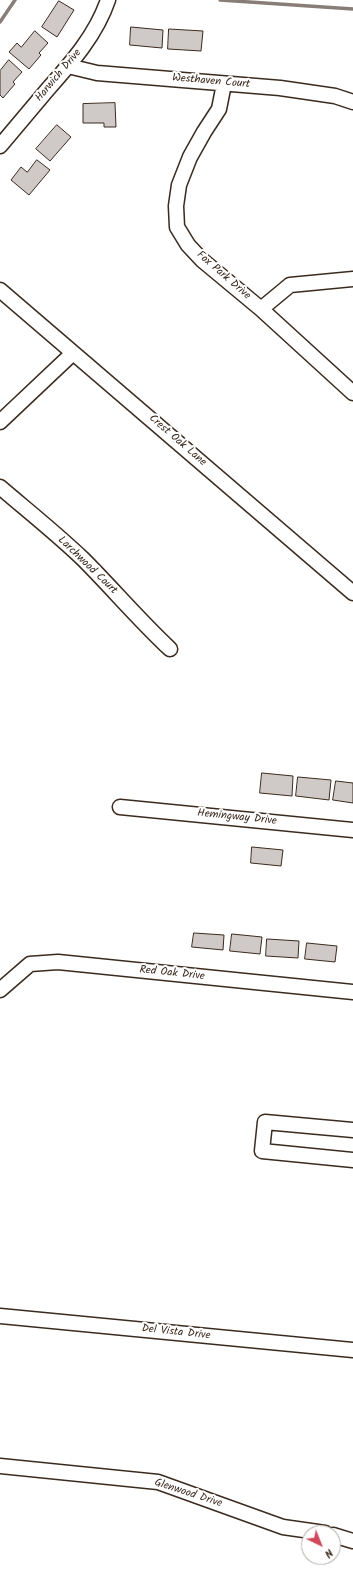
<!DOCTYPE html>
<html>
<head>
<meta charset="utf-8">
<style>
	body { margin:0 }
	#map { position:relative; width:353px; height:1577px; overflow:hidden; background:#fff; font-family:Kalam,sans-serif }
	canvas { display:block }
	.north { position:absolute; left:301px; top:1525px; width:40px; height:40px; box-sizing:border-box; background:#fff; border:1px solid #b1aaa5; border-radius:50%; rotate:137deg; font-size:11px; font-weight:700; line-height:16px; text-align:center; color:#3b2a1e }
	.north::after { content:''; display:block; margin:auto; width:14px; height:18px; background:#d1495b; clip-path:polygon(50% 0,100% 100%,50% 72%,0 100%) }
</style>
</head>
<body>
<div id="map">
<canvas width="353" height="1577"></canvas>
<div class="north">N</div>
</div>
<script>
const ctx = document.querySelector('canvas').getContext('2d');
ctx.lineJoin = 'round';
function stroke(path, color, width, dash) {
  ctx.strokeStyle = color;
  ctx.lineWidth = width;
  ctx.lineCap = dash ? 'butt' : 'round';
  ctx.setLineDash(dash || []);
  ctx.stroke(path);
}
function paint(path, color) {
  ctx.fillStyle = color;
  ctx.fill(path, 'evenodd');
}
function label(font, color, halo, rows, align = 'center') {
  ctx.font = font + ' Kalam,sans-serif';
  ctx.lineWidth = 4;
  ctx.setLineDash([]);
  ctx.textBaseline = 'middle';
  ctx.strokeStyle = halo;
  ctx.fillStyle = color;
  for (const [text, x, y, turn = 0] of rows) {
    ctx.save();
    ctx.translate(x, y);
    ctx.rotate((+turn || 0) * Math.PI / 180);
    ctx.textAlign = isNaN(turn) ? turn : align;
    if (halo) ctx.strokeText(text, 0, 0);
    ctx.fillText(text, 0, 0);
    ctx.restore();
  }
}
const stream = new Path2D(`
	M220,0L353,9
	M0,22L15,0`);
const building = new Path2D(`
	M59,1L74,10L57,37L42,27Z
	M131,27L163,30L162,48L130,45Z
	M169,29L203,31L201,51L168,49Z
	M35,31L48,43L39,53L41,55L29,69L9,52L17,43L21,47Z
	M9,60L22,72L13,82L15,84L3,98L0,95V71Z
	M115,103L116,127H104V123H83V104Z
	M57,125L71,137L50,161L36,149Z
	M37,160L50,170L29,195L11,180L21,167L27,172Z
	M262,773L293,776L292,796L260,793Z
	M298,777L331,780L329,800L296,796Z
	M336,781L353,783V803L333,800Z
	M252,847L283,850L281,866L251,863Z
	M194,933L224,935L223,950L192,947Z
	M232,934L262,937L260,954L230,951Z
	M267,939L299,941L298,958L266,956Z
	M307,943L337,946L335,962L305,959Z`);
const minor = new Path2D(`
	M68,66L97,73L280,88L335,96L353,102
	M224,84L219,109L204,132L190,157L179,185L176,206L177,227L188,245L202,260L261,309L353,393
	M0,146C16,127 32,108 48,89C72,62 96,35 108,0
	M0,290L353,593
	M261,309L290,285L353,279
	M0,422L73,353
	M0,487C28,511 57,534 83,559C112,588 139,620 170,649
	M120,807L353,830
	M0,990L30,964L58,962L353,992
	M353,1130L265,1122L262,1151L353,1160
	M0,1316L353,1350
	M0,1466L158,1482L283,1527L325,1533
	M333,1535L353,1541`);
const streetNames = [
	["Harwich Drive",59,76,-50],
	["Westhaven Court",211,82,5],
	["Fox Park Drive",223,276,41],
	["Crest Oak Lane",177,441,41],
	["Larchwood Court",87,566,44],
	["Hemingway Drive",237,818,6],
	["Red Oak Drive",172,974,6],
	["Del Vista Drive",176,1333,6],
	["Glenwood Drive",188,1494,18]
];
stroke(stream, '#887e77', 3.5);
paint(building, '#cfcac7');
stroke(building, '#3b2a1e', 1);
stroke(minor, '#3b2a1e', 17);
stroke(minor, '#fff', 14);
label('11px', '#3b2a1e', '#fff', streetNames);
</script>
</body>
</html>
